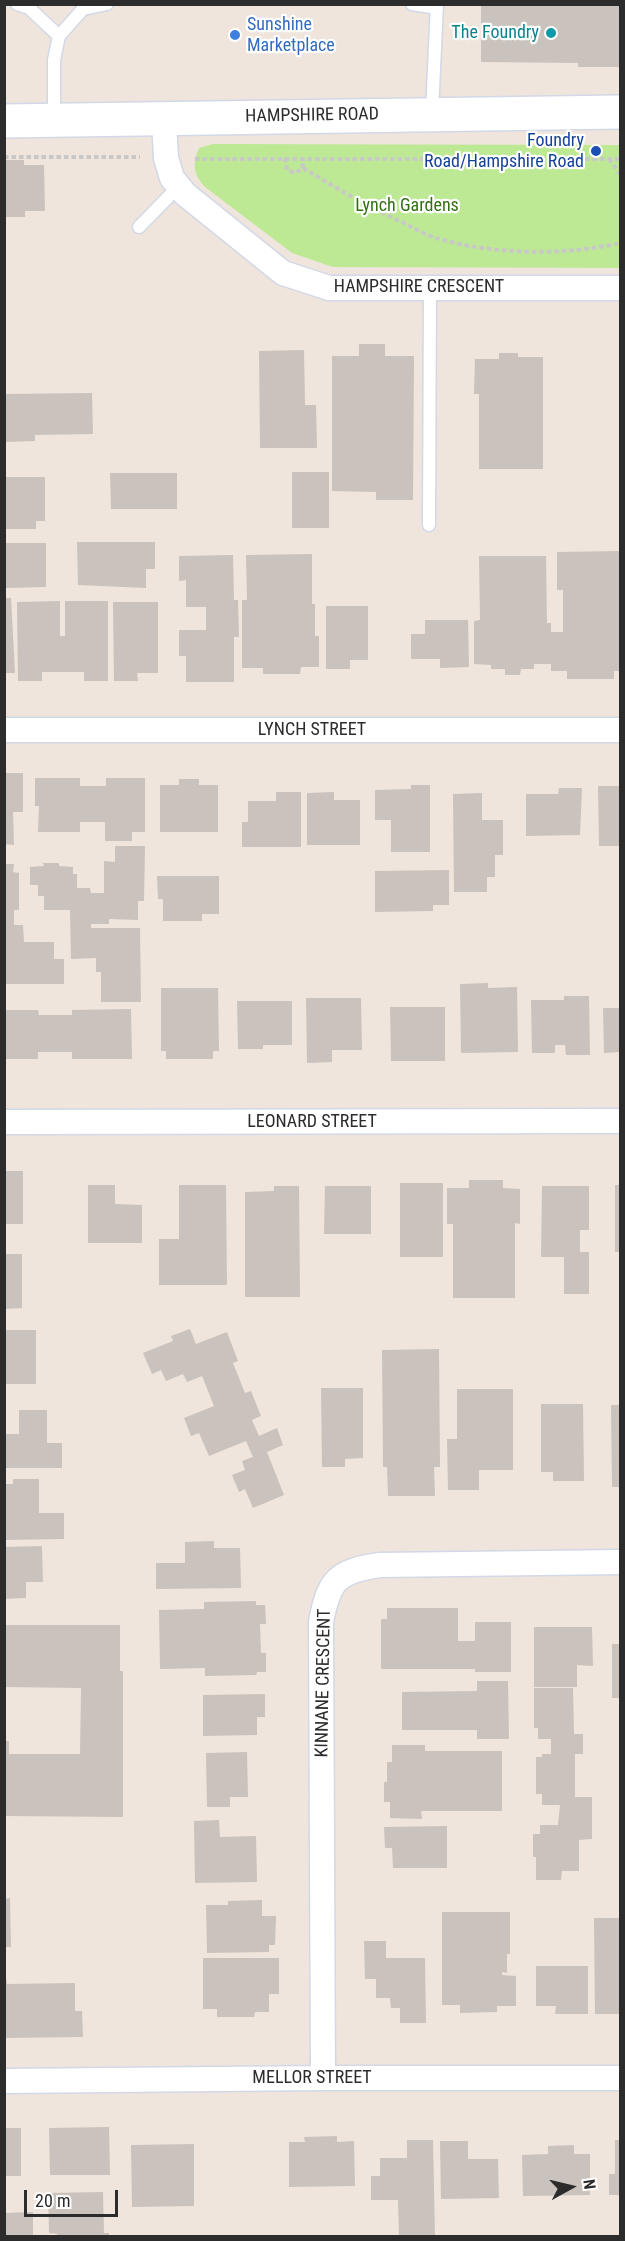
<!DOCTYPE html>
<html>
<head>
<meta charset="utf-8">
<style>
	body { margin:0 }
	#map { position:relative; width:625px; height:2241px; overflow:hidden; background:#efe5dd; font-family:"Roboto Condensed",sans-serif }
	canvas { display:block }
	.frame { position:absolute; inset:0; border:6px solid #2c2c2c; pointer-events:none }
	.north { position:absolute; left:541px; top:2157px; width:60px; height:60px; -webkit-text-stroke:4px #fff; paint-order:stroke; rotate:82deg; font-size:16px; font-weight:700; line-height:24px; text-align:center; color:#2c2c2c }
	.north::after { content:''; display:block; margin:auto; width:21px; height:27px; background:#2c2c2c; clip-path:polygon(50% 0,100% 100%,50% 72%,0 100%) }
	.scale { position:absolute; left:24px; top:2190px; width:94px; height:27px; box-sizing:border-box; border:3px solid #2c2c2c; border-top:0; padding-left:8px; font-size:18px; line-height:21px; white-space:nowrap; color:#2c2c2c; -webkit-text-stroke:4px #fff; paint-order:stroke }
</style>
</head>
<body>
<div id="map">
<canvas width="625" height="2241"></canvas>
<div class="frame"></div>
<div class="north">N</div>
<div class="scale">20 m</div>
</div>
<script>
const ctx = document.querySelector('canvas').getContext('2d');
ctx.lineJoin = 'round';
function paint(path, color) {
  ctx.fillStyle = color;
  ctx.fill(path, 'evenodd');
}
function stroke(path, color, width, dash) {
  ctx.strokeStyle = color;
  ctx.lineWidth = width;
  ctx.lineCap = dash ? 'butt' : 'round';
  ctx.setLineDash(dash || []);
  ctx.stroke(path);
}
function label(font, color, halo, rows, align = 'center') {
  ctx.font = font + ' "Roboto Condensed",sans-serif';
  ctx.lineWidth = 4.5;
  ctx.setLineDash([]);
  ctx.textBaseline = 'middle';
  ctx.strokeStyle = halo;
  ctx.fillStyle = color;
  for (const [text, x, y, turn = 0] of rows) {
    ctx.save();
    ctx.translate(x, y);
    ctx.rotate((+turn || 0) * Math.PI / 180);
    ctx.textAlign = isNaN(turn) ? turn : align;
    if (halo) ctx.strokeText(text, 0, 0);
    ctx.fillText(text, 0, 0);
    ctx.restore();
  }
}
const green = new Path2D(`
	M213,144L620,145V268L333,267L292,253L205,187C193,174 192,164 199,148Z`);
const building = new Path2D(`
	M481,4H620V67H578V63L481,62Z
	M4,160H24V165H44L45,211H25V217H4Z
	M359,344H385V356H414L413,500H376V492L332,491V356H359Z
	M304,350L305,405H316L317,448H260L259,351Z
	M499,353H518V357H543V469H479V394H474L475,359H499Z
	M92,393L93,434L35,435V441L4,442V394Z
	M292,472H329V528H292Z
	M110,473H177V509H111Z
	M4,477H45V521H36V529H4Z
	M77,542H155V569H146V588L78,585Z
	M4,543H46V587L4,588Z
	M620,551V590H619L620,671H614V679H567V671H551V664H534V669H521L520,675H505V669H491V665L474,664V621L480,620L479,556H546L547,623H551V632H563V590H557V552Z
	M312,554V604H315V636H319V667H301L300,674H263V668H242V600H247L246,555Z
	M233,555L234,600H238L239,637H234V682H186V656H179V630H206V607H186V580L179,581V556Z
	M4,598H11L15,673H4Z
	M60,601V636H65V601H108V681H84V672H42V681H18L17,602Z
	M113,602H158V673H137L138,681H114Z
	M326,606H368V660H350V669H326Z
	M425,620H468L469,667L440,668V659H411V634H425Z
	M4,773H23V812H13L14,845L4,844Z
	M35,778H80V786H106V778H145V832H132V841H105V822H80V832H38L39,806H35Z
	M179,779H199V785H218V832H160V785H179Z
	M411,785H430V852H391V820H375V790L411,789Z
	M598,786H620V846H599Z
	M559,788H582L580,835L526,836V794H558Z
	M276,792H301V847H242V822H248V801H276Z
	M334,792V800H360V845H307V793Z
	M482,793V820H503V855H495V877H487V892H454L453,794Z
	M115,846H145L144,901H138V920L109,919V924H91V928H140L141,1002H101V972H96V958L71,959L70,910H44V896H38V885H30V867L44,866L43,863H59V866L73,867V874H77V888H90L91,893H104V861L115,862Z
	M4,864H14L13,872L19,873V910H14V925H23L24,942H54V959H64V984H4Z
	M449,870V905H433V911L375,912V871Z
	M157,876H219V914H202V921H163V899H158Z
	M488,983V988L517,987L518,1052L461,1053L460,984Z
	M161,988H218L219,1051H213V1059H166V1051H161Z
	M564,996H589L590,1055H566L565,1045H555V1053H532L531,1000H564Z
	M306,998H361L362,1050H332V1062L307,1063Z
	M237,1001H292V1045H263V1049H238Z
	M390,1007H445V1061H391Z
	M603,1008H620V1052L604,1053Z
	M131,1009L132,1059H72V1052H38V1059H4V1010H38L39,1015H72V1010Z
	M4,1171H23V1224H4Z
	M469,1180H503V1188L520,1189V1224L515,1223V1298H453V1224H447V1188H469Z
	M400,1183H443V1257H400Z
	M88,1185H115V1204L142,1205V1243H88Z
	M179,1185H226L227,1285H159V1239H179Z
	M615,1185H620V1252H615Z
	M274,1186H299L300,1297H245V1192L274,1191Z
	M325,1186H371V1234H324Z
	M542,1186H589V1230H580V1252H589V1294H564V1257H541Z
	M4,1254H22V1308L4,1309Z
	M190,1329L196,1344L227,1332L238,1361L233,1363L245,1393L251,1391L261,1416L252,1420L259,1436L277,1428L283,1445L267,1452L284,1495L253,1508L245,1489L239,1492L232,1475L245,1470L242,1461L253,1457L246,1441L209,1456L199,1433L191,1436L184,1418L214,1406L202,1376L187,1382L183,1374L166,1381L161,1370L152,1374L143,1353L173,1341L171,1336Z
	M4,1330H36V1384H4Z
	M439,1349L440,1467H434L435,1496H388L387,1467H383L382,1350Z
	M321,1388H363V1458L345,1459V1467H322Z
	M457,1389H513V1470H479V1490H448L447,1439H457Z
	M541,1404H583L584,1481H553V1472H541Z
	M611,1405H620V1487H612Z
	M19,1410H47V1443H62V1468H4V1434H19Z
	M13,1479H39V1513H64V1539L4,1540V1484H13Z
	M214,1541V1548H240L241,1588L156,1589V1563H185V1542Z
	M42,1546L43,1582H26V1598L4,1599V1547Z
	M256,1601V1605H265L266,1624H260L261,1653H266V1672H257L256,1675L205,1676V1668L160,1669L159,1610L204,1609V1602Z
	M387,1608H458V1641H475V1622H511V1672H475V1669H381V1619H387Z
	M4,1625H120V1671H123V1817L4,1816V1741H9V1754H80L81,1688L4,1687Z
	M534,1627H592L593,1666L577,1665V1687H534Z
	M612,1644H620V1698H612Z
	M477,1681H508L509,1739H477V1730H402V1692L477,1691Z
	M534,1688H573L574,1734H583V1754H575V1797H592V1839L579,1840V1871H562L561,1880H536V1857H533V1834H540V1825H558L560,1805H542V1794H536V1757H542V1754H551V1739H538V1728H534Z
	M265,1694V1717H257V1735L203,1736V1695Z
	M392,1745H425V1751H502V1811H421L422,1819L390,1818V1802H384V1782H387V1762H392Z
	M247,1752L248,1797H230V1807H207L206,1753Z
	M219,1820L220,1837L256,1836L257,1882L195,1883L194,1821Z
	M447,1826V1868H393L392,1848H385L384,1827Z
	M10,1898L11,1947H4V1899Z
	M262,1900V1916H276L275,1945H269V1952L207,1953L206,1905H228V1901Z
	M442,1912H510V1954H507V1973L502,1972V1975L516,1976V2006H497V2012L460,2013V2005H442Z
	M594,1918H620V2014H595Z
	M364,1941H386V1958H425L426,2023H400V2008H391L390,1998H376V1979H365Z
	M203,1958H279V1994H269V2012H255L254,2017H217V2009H203Z
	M536,1966H588V2014H555L556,2006H536Z
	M4,1977H6L7,1984L75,1983V2011H82L83,2037L4,2038Z
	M109,2127L110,2175H50L49,2128Z
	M4,2128H21V2176H4Z
	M337,2136V2142L354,2141L355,2186L289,2187V2142H305L304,2137Z
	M407,2140H433L435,2236H399L398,2200H371V2176H380V2158H407Z
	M615,2140H620V2195H609V2174H615Z
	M440,2141H468V2159H498L499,2198L441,2199Z
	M194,2144V2206L132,2207L131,2145Z
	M574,2145V2154H590V2195L523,2196L522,2155L548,2154V2146Z
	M103,2192L104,2233H109V2236H57V2234L49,2233L48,2193Z
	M33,2212V2236H4V2213Z`);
const path = new Path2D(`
	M4,157H140
	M285,158L287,170L295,173L302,169L304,159
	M195,159H620
	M609,159L620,174
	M303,168C336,188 368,207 404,223C413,228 423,233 433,237C489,255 564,256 620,243`);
const lane = new Path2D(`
	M17,4L29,8L59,36
	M412,4L437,8
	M432,112L437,4
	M54,120V60L59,36L83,9L107,4
	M139,227L179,186
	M429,525L430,287`);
const street = new Path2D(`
	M164,119L166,158L172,178L185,194L283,273L329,288H620
	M4,730H620
	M4,1122L620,1121
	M323,2078L321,1622C329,1580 337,1571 380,1565L620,1562
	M4,2081L323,2078H620`);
const secondary = new Path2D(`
	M4,121L620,112`);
const markers = [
	[551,33,6,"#0f9aa8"],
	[235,35,6,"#3f7fe0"],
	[596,151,6,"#1a4fb4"]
];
const shopNames = [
	["Sunshine",247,25],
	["Marketplace",247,46]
];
const cultureNames = [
	["The Foundry",539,33]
];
const streetNames = [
	["HAMPSHIRE ROAD",312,116,-1],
	["HAMPSHIRE CRESCENT",419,287],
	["LYNCH STREET",312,730],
	["LEONARD STREET",312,1122],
	["KINNANE CRESCENT",324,1683,-89],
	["MELLOR STREET",312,2078]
];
const transitNames = [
	["Foundry",584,141],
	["Road/Hampshire Road",584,162]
];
const parkNames = [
	["Lynch Gardens",407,206]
];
paint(green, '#bde995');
paint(building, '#cac2bc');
stroke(lane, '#d2d8e6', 15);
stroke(street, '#d2d8e6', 27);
stroke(secondary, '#d2d8e6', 36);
stroke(path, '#c8c8c8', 4, [4.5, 3]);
stroke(lane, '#fff', 12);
stroke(street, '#fff', 24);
stroke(secondary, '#fff', 33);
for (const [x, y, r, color] of markers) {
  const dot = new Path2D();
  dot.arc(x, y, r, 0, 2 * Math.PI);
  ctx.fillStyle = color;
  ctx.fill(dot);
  stroke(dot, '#fff', 2);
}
label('18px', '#366cbe', '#fff', shopNames, 'left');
label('18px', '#0d838f', '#fff', cultureNames, 'right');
label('18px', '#2c2c2c', '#fff', streetNames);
label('18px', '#164399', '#fff', transitNames, 'right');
label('18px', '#337014', '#fff', parkNames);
</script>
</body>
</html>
